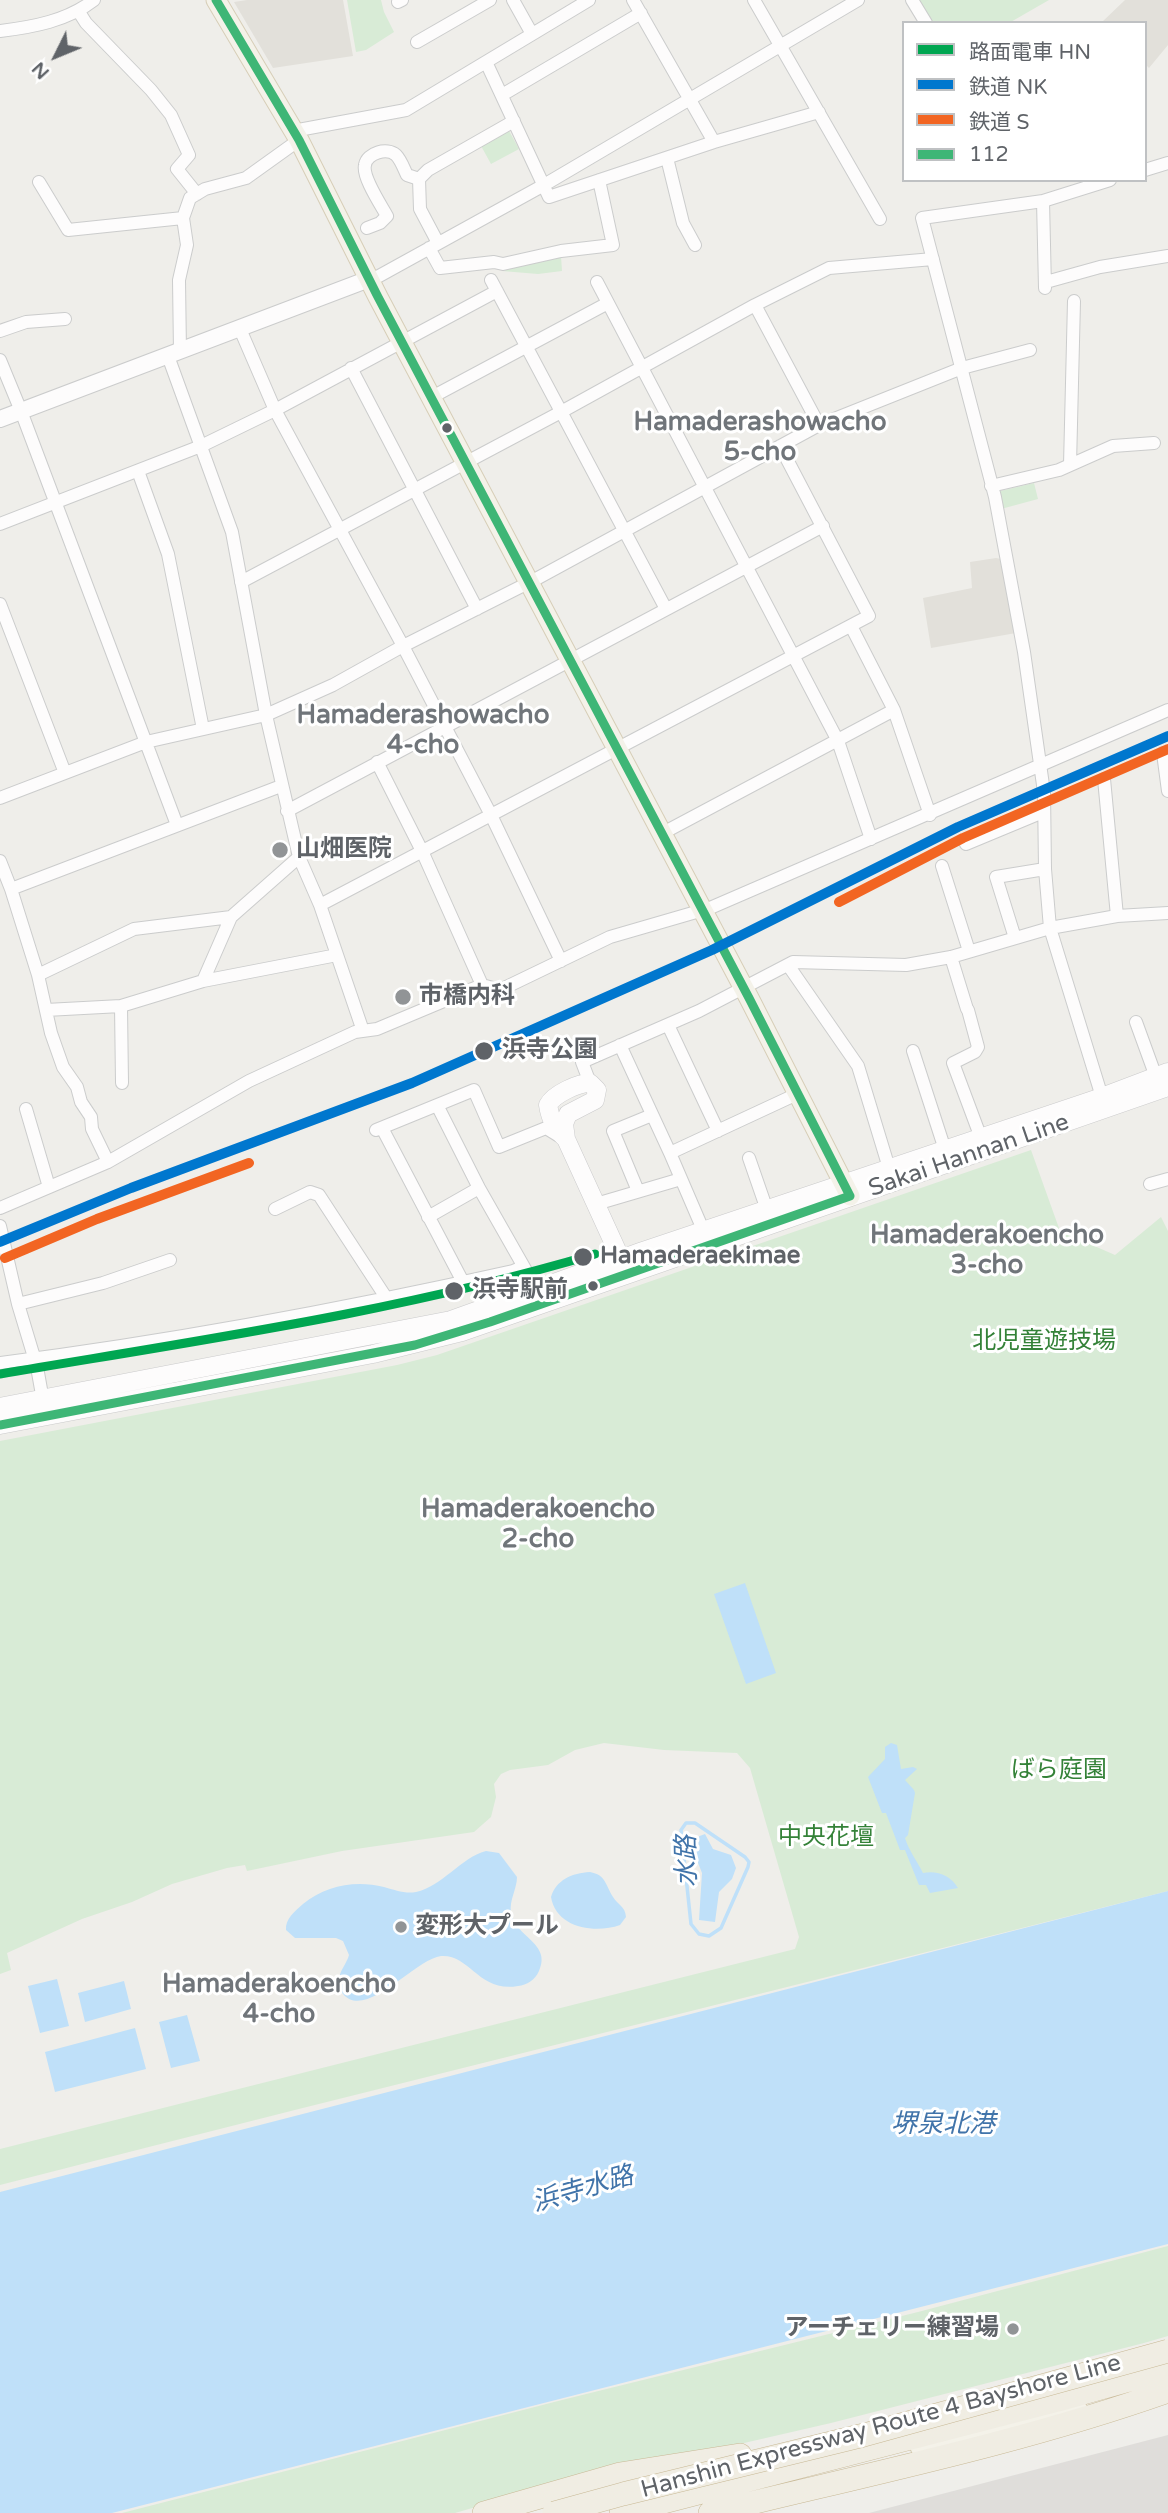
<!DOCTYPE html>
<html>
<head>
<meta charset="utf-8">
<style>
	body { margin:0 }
	#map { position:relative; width:1168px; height:2513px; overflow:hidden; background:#efeeea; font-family:"Varela Round","Noto Sans JP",sans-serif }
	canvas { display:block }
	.legend { position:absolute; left:902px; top:21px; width:245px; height:161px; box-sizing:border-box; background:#fff; border:2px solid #bfc1c3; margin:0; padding:9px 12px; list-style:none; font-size:21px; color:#5f6368 }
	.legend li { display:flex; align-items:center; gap:14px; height:35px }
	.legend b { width:35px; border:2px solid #bfc1c3 }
	.north { position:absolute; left:21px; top:21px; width:70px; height:70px; -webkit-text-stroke:5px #fff; paint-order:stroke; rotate:227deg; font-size:19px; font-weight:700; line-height:28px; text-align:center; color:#5f6368 }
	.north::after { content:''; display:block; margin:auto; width:24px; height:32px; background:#5f6368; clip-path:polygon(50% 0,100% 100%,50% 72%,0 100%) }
</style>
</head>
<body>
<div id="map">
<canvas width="1168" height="2513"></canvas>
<ul class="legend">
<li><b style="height:9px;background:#00a651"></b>路面電車 HN</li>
<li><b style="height:9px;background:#0077ce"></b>鉄道 NK</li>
<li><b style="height:9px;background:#f26522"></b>鉄道 S</li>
<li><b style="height:9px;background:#3eb676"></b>112</li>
</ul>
<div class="north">N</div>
</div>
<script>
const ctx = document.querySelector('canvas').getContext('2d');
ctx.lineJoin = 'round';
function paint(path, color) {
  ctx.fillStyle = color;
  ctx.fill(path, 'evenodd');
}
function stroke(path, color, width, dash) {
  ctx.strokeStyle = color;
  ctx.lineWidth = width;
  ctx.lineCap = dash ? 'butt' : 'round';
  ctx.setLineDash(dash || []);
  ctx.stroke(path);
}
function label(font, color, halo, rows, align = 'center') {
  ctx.font = font + ' "Varela Round","Noto Sans JP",sans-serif';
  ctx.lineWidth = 6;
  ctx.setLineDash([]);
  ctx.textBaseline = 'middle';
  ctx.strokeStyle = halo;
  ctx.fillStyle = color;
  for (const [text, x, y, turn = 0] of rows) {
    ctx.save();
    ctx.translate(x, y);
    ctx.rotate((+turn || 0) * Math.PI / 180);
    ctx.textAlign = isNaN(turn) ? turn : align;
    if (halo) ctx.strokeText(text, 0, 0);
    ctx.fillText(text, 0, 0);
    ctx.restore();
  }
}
const industrial = new Path2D(`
	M1168,2435V2513H869Z`);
const education = new Path2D(`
	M247,0H343L353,56L273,68L234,2Z
	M1125,0H1168V45L1149,68L1145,64V23L1102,22Z
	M996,558L1001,559L1016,633L931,648L923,598L972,588L970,562Z`);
const green = new Path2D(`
	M347,0H381L384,12L394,32L366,50L356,52Z
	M913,0H1049L1009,23H926Z
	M508,129L519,149L491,164L480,144Z
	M561,256L562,271L538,274L502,271Z
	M1034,483L1038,499L1001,509L996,492Z
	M1031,1150L1060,1231L1115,1255L1161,1217L1168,1231V1891C779,1990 389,2085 0,2185V2149L795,1949L799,1937L750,1768L737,1753L664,1750L604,1743L575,1750L548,1765L510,1770L501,1774L494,1784L496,1797L491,1817L474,1832L342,1851L247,1871L245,1865L227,1868L172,1884L132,1902L82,1919L7,1953L11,1970L0,1974V1441L397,1365L437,1355Z
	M1168,2246V2336L1144,2343L831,2423L731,2446L612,2468L455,2513H122L562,2400L918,2312Z`);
const water = new Path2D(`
	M745,1583L776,1673L746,1684L714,1594Z
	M891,1743L897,1745L901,1769L913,1767L917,1769L905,1780L914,1790L915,1793L908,1835L905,1838C909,1851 917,1861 923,1873C936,1870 951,1875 958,1888L930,1893L926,1885H919L905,1850H900L886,1813H882L868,1777L885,1759V1747Z
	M705,1834L713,1849L731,1855L736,1868L732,1879L719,1892L715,1922L699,1920L702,1873L689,1840Z
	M486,1851L499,1853L517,1877C517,1889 509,1900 511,1913C515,1937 552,1943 539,1971C535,1980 527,1985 518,1986C479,1993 470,1954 441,1956C415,1959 366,2021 343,1994C340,1990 338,1985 339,1979C340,1970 347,1963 349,1955L343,1941L336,1938H295L286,1930C285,1919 295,1911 303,1904C326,1885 356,1880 384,1887C395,1890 405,1894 416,1892C443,1886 460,1858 486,1851Z
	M590,1872C606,1875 605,1884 613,1897C618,1905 625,1906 626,1917L620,1925C595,1934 556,1928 551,1897C556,1880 572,1873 590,1872Z
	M1168,1891V2244L112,2513H0V2192Z
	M57,1979L69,2026L40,2033L28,1986Z
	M124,1981L131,2009L85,2022L78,1993Z
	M187,2015L200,2061L171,2068L159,2022Z
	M135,2028L146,2069L55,2092L45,2052Z`);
const stream = new Path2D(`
	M686,1823H695L745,1857L749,1862L748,1867L721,1928L709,1936L699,1934L691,1924L681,1830Z`);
const minor = new Path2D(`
	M513,0L532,34
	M633,0L714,142
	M754,0L880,219
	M912,0L926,23
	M398,2L402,0
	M79,12L86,23L151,90L171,115L189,155L177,169L197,194
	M0,31C33,27 67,21 94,0
	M417,42L490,0
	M486,62L549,197L714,142L819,112
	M502,95L641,13
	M293,131L406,110L589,0
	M667,158L683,223L695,245
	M1145,170L1168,163
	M39,182L68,230L183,218
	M1043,201L1045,288
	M367,228L380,223L387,216C381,205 362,177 365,165C367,153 387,147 396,155C401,160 404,169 407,175L419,179
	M438,243L420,209L419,179L428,170L514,121
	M429,248L440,268L494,262L503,264L561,251L613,245L599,180
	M369,279L379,276L544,185L858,0
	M491,280L666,609
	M597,282L838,741L871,839
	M1046,282L1100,267L1168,256
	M755,305L819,425
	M240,329L275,410L403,646L491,815L561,961
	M0,331L26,322L65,319
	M180,352L179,280L187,245L183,218L190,198L205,189L246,178L299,140
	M168,356L232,532L266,715L299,857L320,905L363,1031
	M0,360L21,411L177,825
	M351,368L477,609
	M432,397L608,303
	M1070,465L1074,301
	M138,471L168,554L203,729
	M991,486L1059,470L1113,446L1154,443
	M0,524L201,446L275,410L497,291
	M241,582L561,412L755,305L829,268L933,259
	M0,604L65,773
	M851,626L894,710L930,815
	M1163,753L1168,791
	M377,762L422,851L482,985
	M1104,779L1117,916
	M0,798L146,742L266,715L333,685L403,646L536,579L819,425L962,368L1030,350
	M287,811L823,526
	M661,834L894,710
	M966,844L1043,812
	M0,861L11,889L38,975L51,1033L63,1067L77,1087L81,1102L91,1117L92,1129L108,1162
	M942,866L969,951
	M11,889L281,786
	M320,905L869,616L780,446
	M1015,938L996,877L1045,869
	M951,957L967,1009
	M788,965L858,1066L889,1168
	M38,975L134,929L231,917
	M203,981L337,955
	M121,1006L122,1083
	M46,1010L121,1006L203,981L231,917L299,857
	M968,1010L978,1047L975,1052L953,1063L981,1138
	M1136,1022L1156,1077
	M668,1025L718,1131
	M620,1045L670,1153L704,1232
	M913,1051L947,1156
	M590,1083L582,1062L699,1011L793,962L906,965L951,957L1050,928L1117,916L1168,913
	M1102,1097L1050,928L1045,869L1044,792L1024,652L995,497L922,218L1043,201L1110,180
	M437,1105L479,1188L537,1290
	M26,1109L49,1187
	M382,1128L463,1282
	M376,1130L474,1090L499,1147L546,1128L559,1136
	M670,1153L797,1094
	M749,1158L767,1210
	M1150,1184L1168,1179
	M638,1191L613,1131L652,1115
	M596,1204L681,1179
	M0,1208L108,1162L249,1081L355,1032L377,1029L482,985L500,990L610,937L710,908L1168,710
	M275,1209L310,1192L319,1195L387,1299
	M428,1217L479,1188
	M0,1226L18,1304L37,1367L44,1406
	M18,1304L103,1283L170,1260
	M0,1363C172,1341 343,1309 513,1271L523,1267`);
const tertiary = new Path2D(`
	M0,419L369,279`);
const secondary = new Path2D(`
	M566,1139L564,1124L568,1114L595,1100L597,1090L590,1083C578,1083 554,1094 548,1105C550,1119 556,1130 566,1139L625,1268
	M0,1407L451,1320L640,1252L1102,1097L1168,1072
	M0,1425L373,1354L462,1332L1168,1087`);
const primary = new Path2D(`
	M216,0L299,140L378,297L749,998L850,1196
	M920,2447L1078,2410`);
const motorway = new Path2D(`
	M484,2513L620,2474L740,2455
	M621,2513L1065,2398L1168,2369
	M710,2513C864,2475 1018,2444 1168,2391`);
const motorwayBridge = new Path2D(`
	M554,2513L623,2494L864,2435L1168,2351`);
const bus1 = new Path2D(`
	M0,1425L415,1345L490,1322L850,1196L749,998L378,297L299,140L216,0`);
const rail1 = new Path2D(`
	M0,1242L131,1188L412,1083L712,950L958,827L1168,736`);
const rail2 = new Path2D(`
	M839,902L963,838L1168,749
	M5,1258L97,1219L249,1163`);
const tram1 = new Path2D(`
	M0,1374C201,1340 399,1312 595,1254`);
const markers = [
	[447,428,6,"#5f6368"],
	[280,850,9,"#919496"],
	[403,997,9,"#919496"],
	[484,1051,10,"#5f6368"],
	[583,1257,10,"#5f6368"],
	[593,1286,6,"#5f6368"],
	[454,1291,10,"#5f6368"],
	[401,1927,7,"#919496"],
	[1013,2329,7,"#919496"]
];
const poiNames = [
	["山畑医院",296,850],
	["市橋内科",419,997],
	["変形大プール",415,1927],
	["アーチェリー練習場",999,2329,"right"]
];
const stopNames = [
	["浜寺公園",502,1051],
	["Hamaderaekimae",600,1257],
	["浜寺駅前",472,1291]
];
const streetNames = [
	["Sakai Hannan Line",969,1156,-19],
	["Hanshin Expressway Route 4 Bayshore Line",881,2427,-15]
];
const parkNames = [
	["北児童遊技場",1044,1342],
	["ばら庭園",1059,1771],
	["中央花壇",826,1838]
];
const neighbourhoodNames = [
	["Hamaderashowacho",760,423],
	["5-cho",760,453],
	["Hamaderashowacho",423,716],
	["4-cho",423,746],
	["Hamaderakoencho",987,1236],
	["3-cho",987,1266],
	["Hamaderakoencho",538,1510],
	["2-cho",538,1540],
	["Hamaderakoencho",279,1985],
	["4-cho",279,2015]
];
const waterNames = [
	["水路",688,1861,-91],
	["堺泉北港",943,2125],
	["浜寺水路",583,2190,-16]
];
paint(industrial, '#dfddda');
paint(education, '#e2e0da');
paint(green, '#d8ebd6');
paint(water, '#bfe0f9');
stroke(stream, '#bfe0f9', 3.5);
stroke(minor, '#cbcccc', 14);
stroke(tertiary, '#cbcccc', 18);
stroke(secondary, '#cacacb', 19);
stroke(primary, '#d7ceb8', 21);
stroke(motorway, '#c8b996', 24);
stroke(minor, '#fdfcfc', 12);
stroke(tertiary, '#fdfcfc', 16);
stroke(secondary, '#fdfcfc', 18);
stroke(primary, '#f4f2e9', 19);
stroke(motorway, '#f0ede3', 23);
stroke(motorwayBridge, '#c8b996', 24, []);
stroke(motorwayBridge, '#f0ede3', 23);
stroke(bus1, '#3eb676', 9);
stroke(rail1, '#0077ce', 10);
stroke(rail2, '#f26522', 10);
stroke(tram1, '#00a651', 9);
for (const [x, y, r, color] of markers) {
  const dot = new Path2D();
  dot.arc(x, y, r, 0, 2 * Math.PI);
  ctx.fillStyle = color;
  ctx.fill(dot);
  stroke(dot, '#fff', 2.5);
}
label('bold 24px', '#5f6368', '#fff', poiNames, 'left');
label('bold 24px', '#5f6368', '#fff', stopNames, 'left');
label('24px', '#5f6368', '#fff', streetNames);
label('24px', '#348238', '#fff', parkNames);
label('bold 26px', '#70757a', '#fff', neighbourhoodNames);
label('italic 26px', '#4174aa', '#fff', waterNames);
</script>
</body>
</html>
